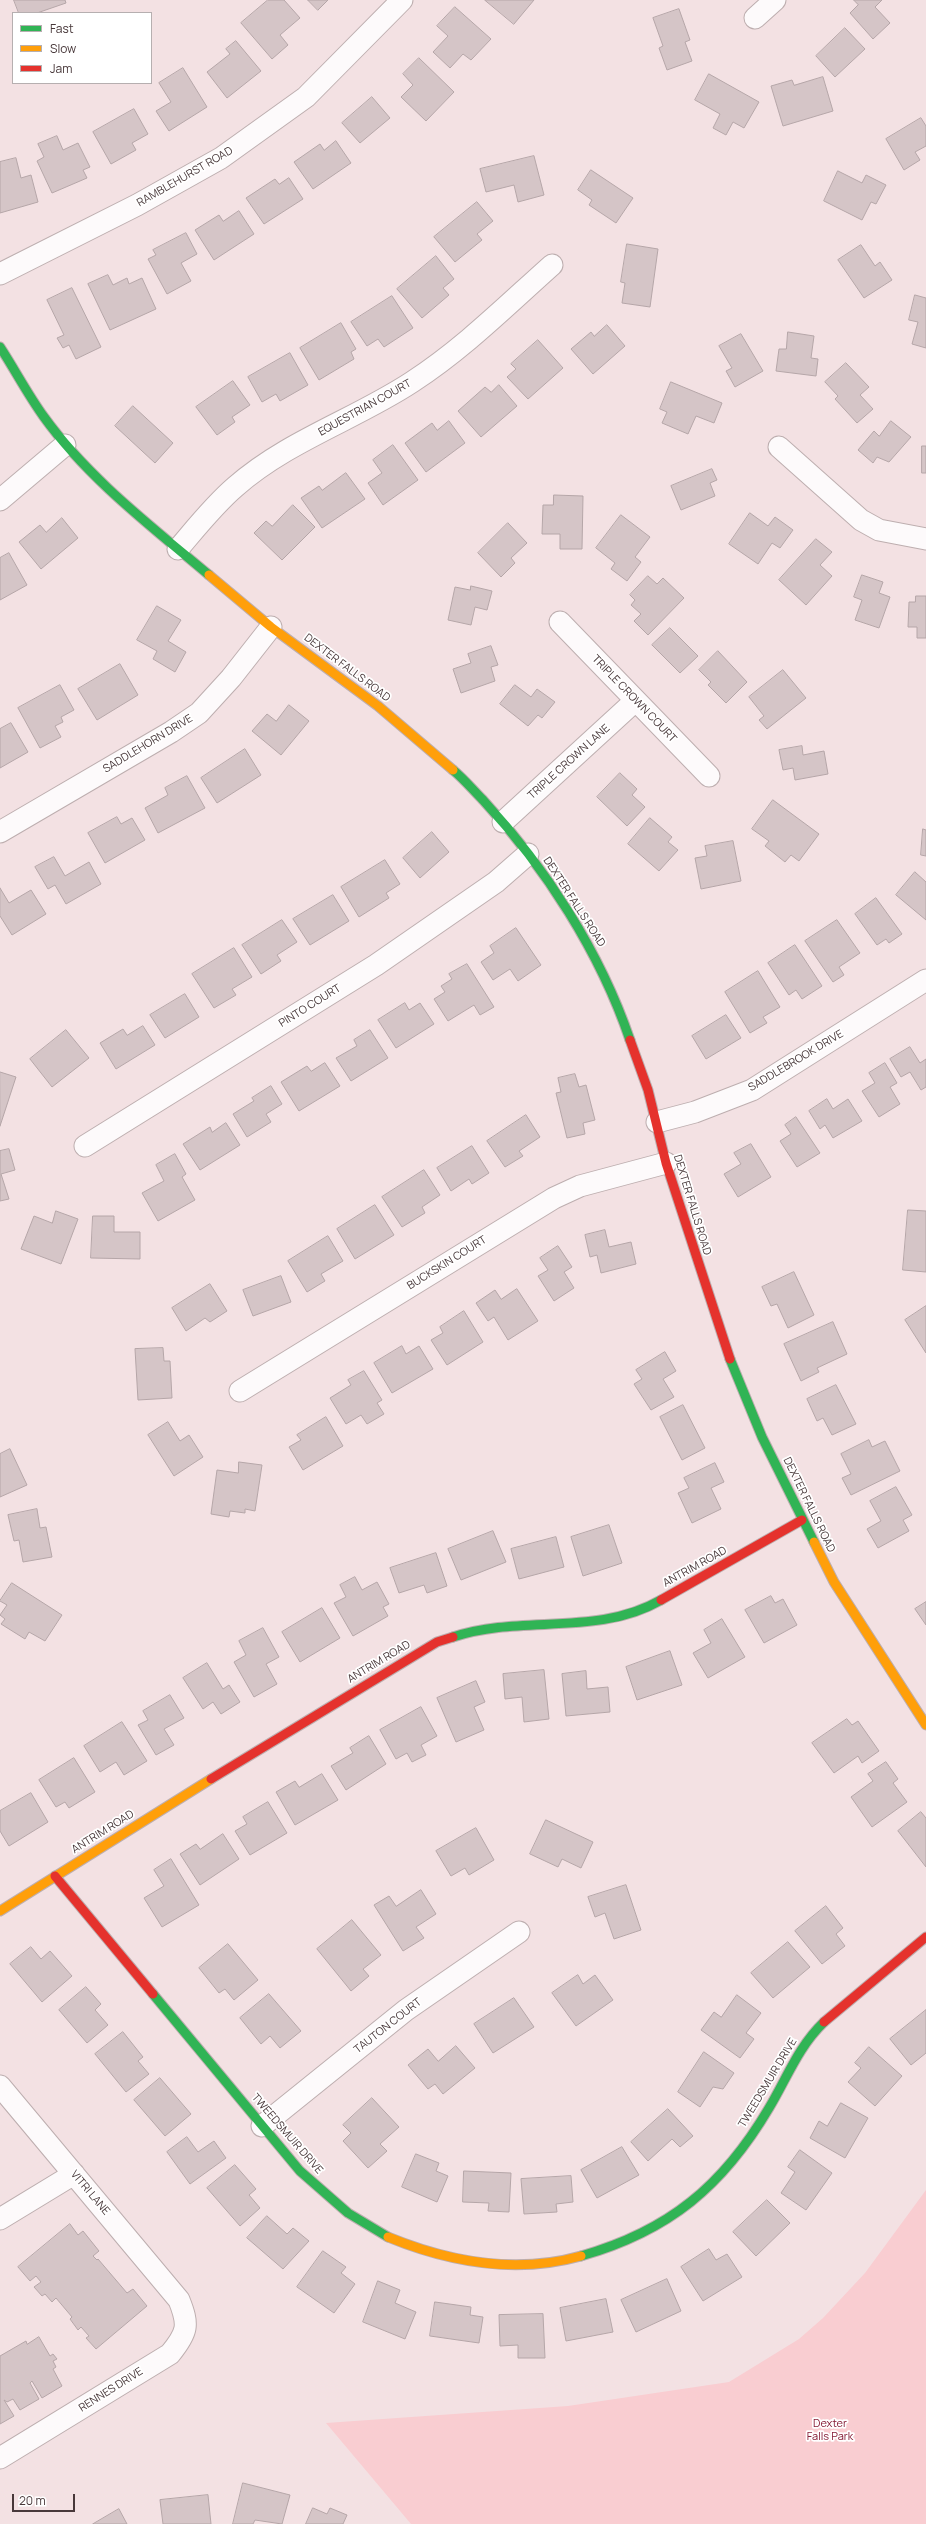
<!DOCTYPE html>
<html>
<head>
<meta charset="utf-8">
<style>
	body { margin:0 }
	#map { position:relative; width:926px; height:2524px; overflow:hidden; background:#f3e1e3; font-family:Manrope,sans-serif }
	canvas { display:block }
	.legend { position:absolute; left:12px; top:12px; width:140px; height:72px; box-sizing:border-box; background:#fff; border:1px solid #b6afb0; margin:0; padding:5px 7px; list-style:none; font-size:12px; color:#48383a }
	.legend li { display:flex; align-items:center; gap:8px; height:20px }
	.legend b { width:20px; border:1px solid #b6afb0 }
	.scale { position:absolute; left:12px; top:2494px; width:63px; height:18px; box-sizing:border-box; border:2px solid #48383a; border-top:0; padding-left:5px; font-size:12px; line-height:14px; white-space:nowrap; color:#48383a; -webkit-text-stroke:3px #fff; paint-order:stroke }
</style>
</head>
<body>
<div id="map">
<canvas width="926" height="2524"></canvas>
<ul class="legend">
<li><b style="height:5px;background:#30b455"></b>Fast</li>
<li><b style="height:5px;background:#ff9f0a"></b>Slow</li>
<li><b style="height:5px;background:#e5322d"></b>Jam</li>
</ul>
<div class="scale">20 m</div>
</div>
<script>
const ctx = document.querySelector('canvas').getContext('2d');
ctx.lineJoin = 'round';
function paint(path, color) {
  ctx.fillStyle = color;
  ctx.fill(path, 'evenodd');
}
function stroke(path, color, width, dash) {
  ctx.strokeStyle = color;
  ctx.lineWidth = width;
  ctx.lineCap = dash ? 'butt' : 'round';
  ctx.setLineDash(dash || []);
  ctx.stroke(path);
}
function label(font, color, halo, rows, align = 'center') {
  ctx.font = font + ' Manrope,sans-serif';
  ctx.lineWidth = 3.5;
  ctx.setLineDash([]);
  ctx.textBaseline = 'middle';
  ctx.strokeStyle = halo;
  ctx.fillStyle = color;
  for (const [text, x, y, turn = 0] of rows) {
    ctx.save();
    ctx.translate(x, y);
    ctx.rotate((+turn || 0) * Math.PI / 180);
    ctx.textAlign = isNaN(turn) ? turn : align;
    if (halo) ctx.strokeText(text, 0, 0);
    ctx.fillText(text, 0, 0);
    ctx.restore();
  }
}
const green = new Path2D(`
	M926,2190V2524H411L326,2423L568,2406L729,2382L799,2339L823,2318L865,2273Z`);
const building = new Path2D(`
	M14,0H65L66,3L37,13H19Z
	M268,0H284L300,18L280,35L288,45L272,59L241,23Z
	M308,0H328L318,10Z
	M485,0H534L514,24Z
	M854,0H882L875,7L890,23L873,39L850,13L858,5Z
	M455,7L491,39L471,60L463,54L450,68L433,52L448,36L437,26Z
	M679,9L690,40L685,42L692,61L667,70L659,48L663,46L653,18Z
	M845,28L865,49L835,77L816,56Z
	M236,41L261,71L227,98L207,72L230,54L226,49Z
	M419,58L454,92L426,121L401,97L413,85L403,74Z
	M183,68L207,107L169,131L156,111L171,102L159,83Z
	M709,74L759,102L744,128L733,122L726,135L713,128L720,114L695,100Z
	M823,77L833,111L783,126L771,86L792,80L794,85Z
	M372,97L390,118L360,143L342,123Z
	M134,109L148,134L132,143L136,150L111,164L93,132Z
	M921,118L926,126V146L915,152L920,160L904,170L886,139Z
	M57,136L63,150L78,143L90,167L83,170L87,178L52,193L37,161L44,157L38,144Z
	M336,141L351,163L313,189L294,162L320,144L324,150Z
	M534,156L544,195L518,202L514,185L486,192L480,169Z
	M16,158L21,178L31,175L38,202L0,213V162Z
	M591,170L633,198L616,223L589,205L592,200L578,190Z
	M838,171L862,183L866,175L886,185L876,204L871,202L862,220L824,201Z
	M289,178L303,199L264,224L246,198L275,179L279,184Z
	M477,202L493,221L477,234L482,240L455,262L434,237Z
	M239,211L254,234L214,260L195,230L219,215L223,221Z
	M186,233L197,254L181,263L191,281L167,294L148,259L156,255L153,250Z
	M627,244L658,249L650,307L622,303L625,283L621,282Z
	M861,245L875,266L880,262L892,280L864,298L838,260Z
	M436,256L454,279L443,288L449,295L422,318L397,289Z
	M108,275L113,285L127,278L129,284L142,278L156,309L110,330L88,284Z
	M72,288L101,347L76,359L69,345L63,348L57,338L64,335L47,300Z
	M915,295L926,298V348L912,344L918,322L909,320Z
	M392,296L413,328L384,347L378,339L367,346L351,322Z
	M341,323L356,349L351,352L354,359L319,380L300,348Z
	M607,325L625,346L593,374L571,349L591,332L594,336Z
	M788,332L814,336L811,358L818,359L816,376L776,371L779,349H786Z
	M741,334L763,371L735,387L726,371L732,368L719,346Z
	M538,340L563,368L528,399L507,377L516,369L511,364Z
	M290,353L308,385L280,401L276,394L262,402L248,377Z
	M846,363L869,387L860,395L873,409L857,423L835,399L838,396L825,382Z
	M233,381L250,405L232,417L235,422L217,435L196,407Z
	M671,382L722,403L714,423L696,416L688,434L662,423L667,412L660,409Z
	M499,385L517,406L481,437L458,411L485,387L491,392Z
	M133,406L173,443L155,463L115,426Z
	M449,421L465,443L426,472L405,443L432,423L437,430Z
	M891,421L911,437L889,462L877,457L873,463L858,450L874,431L879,436Z
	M393,445L418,480L383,505L368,483L382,473L373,460Z
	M922,446H926V473H922Z
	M712,469L717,480L710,483L715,496L681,510L671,486Z
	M346,473L365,499L322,528L301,498L319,486L322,490Z
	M554,495L583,496L582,549H560V534H542L543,505H553Z
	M293,505L315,527L282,560L254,533L266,521L272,526Z
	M750,513L768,526L775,517L793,530L780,548L772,543L758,564L729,544Z
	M621,515L650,537L635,557L641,562L627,581L611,569L615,563L596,548Z
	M62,518L78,538L41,569L19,542L40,525L46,532Z
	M508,523L527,543L511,558L515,563L501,577L478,553Z
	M816,539L832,552L820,565L832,576L806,605L779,580Z
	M9,553L27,585L0,600V558Z
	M862,575L883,582L879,593L890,597L879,628L855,620L862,600L854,597Z
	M648,576L657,584L663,578L684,598L648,635L634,621L641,614L631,605L635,600L630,595Z
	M471,586L492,591L487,610L475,607L471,625L448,620L455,587L470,590Z
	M916,596H926V638H917V627H908L909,602H915Z
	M157,606L181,620L168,641L186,652L175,672L153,659L157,651L137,640Z
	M670,628L698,656L680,673L652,645Z
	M491,646L498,665L491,667L495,681L461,693L453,669L471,663L468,654Z
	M718,651L747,682L726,703L708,685L711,682L699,670Z
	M120,664L138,695L97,720L78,689Z
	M783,670L806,698L767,729L759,720L764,716L749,697Z
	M60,685L74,710L61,717L63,722L55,726L61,737L40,748L18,708Z
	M515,685L531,697L537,689L555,702L542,718L538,715L528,726L500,704Z
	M289,705L309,721L281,755L252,731L267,714L276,721Z
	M11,723L28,752L0,768V729Z
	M802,746L803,755L824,751L828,774L795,780L793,768L783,770L779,750Z
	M245,749L261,775L217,803L201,778Z
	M620,773L637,789L632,795L645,807L627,826L597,797Z
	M187,776L205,808L158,833L145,808L168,795L165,788Z
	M773,800L819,834L799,861L791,855L785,862L765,846L769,841L752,829Z
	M117,817L121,824L132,818L145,840L105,863L88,833Z
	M650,818L672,837L668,842L678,850L659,871L628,844Z
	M923,829L926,830V856L921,855Z
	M432,832L449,852L420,878L403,858Z
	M733,841L741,881L701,889L695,858L707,856L705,846Z
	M54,857L65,876L89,862L101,884L66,904L55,885L48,889L35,867Z
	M385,860L400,884L386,893L389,898L359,917L341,887Z
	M915,872L926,882V920L896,895Z
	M0,888L9,903L31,890L46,914L12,935L0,916Z
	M333,895L349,921L310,945L293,919Z
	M876,898L902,934L889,943L886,939L877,945L855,914Z
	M282,920L297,942L277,955L281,961L261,974L242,945Z
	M837,920L860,953L839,967L844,975L833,982L805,941Z
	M516,928L541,965L518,981L510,969L493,980L481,962L494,953L490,946Z
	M795,945L822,986L802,999L796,990L789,995L768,963Z
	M234,948L252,977L232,989L236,995L214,1008L192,974Z
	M467,964L494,1007L480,1015L474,1005L448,1021L434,999L445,992L441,986L452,979L449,974Z
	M758,971L780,1007L763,1017L767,1023L750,1033L725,992Z
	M185,994L199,1017L165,1038L150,1015Z
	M405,1003L409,1010L420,1003L434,1024L396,1048L378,1020Z
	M726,1015L741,1038L706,1059L692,1036Z
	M143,1026L155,1045L116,1069L100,1043L123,1029L127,1035Z
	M66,1030L89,1058L52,1087L30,1059Z
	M370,1030L388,1058L351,1081L336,1058L357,1046L354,1040Z
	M910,1047L920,1063L926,1059V1087L921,1090L910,1072L901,1077L890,1059Z
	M325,1063L340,1086L299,1111L281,1082L307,1066L311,1071Z
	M885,1063L897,1083L890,1087L900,1104L879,1117L862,1091L875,1083L869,1073Z
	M0,1072L16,1077L0,1126Z
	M575,1074L579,1087L586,1085L595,1120L583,1123L585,1134L567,1138L556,1093L561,1092L558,1078Z
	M271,1086L282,1104L266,1114L271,1122L247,1137L233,1114L254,1101L252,1098Z
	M827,1099L833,1109L848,1099L862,1121L833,1138L825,1125L820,1129L809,1111Z
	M526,1115L540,1137L519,1151L523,1156L505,1167L487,1141Z
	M796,1117L820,1153L797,1167L780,1141L791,1134L785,1125Z
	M226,1123L240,1145L200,1170L183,1144L210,1127L212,1132Z
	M751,1144L771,1177L738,1197L724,1174L741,1164L734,1153Z
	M472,1146L489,1173L472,1184L469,1179L451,1191L437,1168Z
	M9,1149L15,1170L1,1174L9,1199L0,1201V1151Z
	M175,1154L186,1174L182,1177L195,1200L158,1221L142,1193L164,1181L156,1165Z
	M424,1170L440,1195L422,1207L425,1213L402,1227L382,1197Z
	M375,1205L394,1235L355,1259L337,1229Z
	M908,1210L926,1211V1272L903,1270Z
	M56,1211L78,1219L61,1264L21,1249L34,1216L52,1223Z
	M93,1216H114V1232H140V1259L91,1258Z
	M605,1230L609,1247L631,1242L636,1264L601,1273L597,1255L590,1257L585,1235Z
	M328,1236L343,1261L321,1274L325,1281L307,1292L288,1261Z
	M558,1246L572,1267L564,1272L574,1288L554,1301L538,1276L548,1270L540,1258Z
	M794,1272L814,1315L788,1328L777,1304L771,1306L762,1287Z
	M281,1276L291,1302L253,1316L243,1290Z
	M210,1284L227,1311L210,1322L205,1318L186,1331L172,1308Z
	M517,1289L538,1321L508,1340L494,1317L488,1321L476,1303L495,1290L501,1299Z
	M926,1306V1353L905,1320Z
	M464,1311L483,1342L447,1365L431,1340L443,1333L440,1327Z
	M833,1322L847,1354L817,1368L819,1372L801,1381L784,1344Z
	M402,1346L406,1354L419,1346L433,1369L392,1393L374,1363Z
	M163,1348L164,1361H170L172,1398L138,1400L135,1349Z
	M665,1352L676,1371L663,1379L674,1397L651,1410L634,1384L642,1379L636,1370Z
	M364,1371L382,1400L377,1403L384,1414L367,1424L361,1415L346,1424L330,1398L351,1385L348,1380Z
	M836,1385L856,1424L832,1435L823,1418L817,1421L807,1399Z
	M683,1405L705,1448L682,1460L660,1417Z
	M326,1417L343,1446L303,1470L289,1447L301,1440L297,1435Z
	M168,1422L180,1441L189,1435L203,1457L174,1476L148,1435Z
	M869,1440L872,1447L885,1441L900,1471L851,1495L842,1478L851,1474L841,1454Z
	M10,1449L27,1485L0,1497V1454Z
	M239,1462L262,1465L255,1511L245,1509V1513L230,1511L229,1517L211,1514L217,1470L238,1473Z
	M715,1463L724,1482L711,1488L721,1509L692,1523L678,1493L689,1488L684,1478Z
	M896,1487L912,1515L903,1520L909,1531L878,1548L867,1529L881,1521L870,1501Z
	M37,1509L40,1528L46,1527L52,1557L23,1562L19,1540L14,1541L8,1515Z
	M609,1525L622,1563L583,1576L571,1537Z
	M493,1531L506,1562L461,1580L448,1549Z
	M556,1537L564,1567L519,1579L511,1549Z
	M436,1553L447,1586L427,1593L424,1585L399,1593L390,1568Z
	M355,1577L362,1590L377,1582L389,1604L383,1607L388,1616L353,1636L334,1603L346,1597L340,1585Z
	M12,1583L62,1615L45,1641L29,1632L25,1639L1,1624L5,1619L0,1615L7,1605L0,1601Z
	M771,1596L775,1603L783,1599L797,1625L764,1643L745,1610Z
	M926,1602V1625L915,1609Z
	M322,1608L340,1638L300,1662L282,1632Z
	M722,1619L745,1657L708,1678L693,1653L711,1643L704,1630Z
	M263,1628L279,1657L266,1664L277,1684L254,1697L234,1662L246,1655L239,1641Z
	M670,1651L682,1685L637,1700L626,1667Z
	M207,1663L223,1689L229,1685L240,1702L221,1714L213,1702L203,1709L183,1678Z
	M544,1670L549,1719L524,1722L522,1697L505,1699L503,1674Z
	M586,1671L587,1689L608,1687L610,1712L566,1716L562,1674Z
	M476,1681L485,1702L474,1707L484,1730L456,1742L437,1698Z
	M170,1695L184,1718L164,1729L174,1745L156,1755L138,1725L148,1720L143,1711Z
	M421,1707L437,1736L421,1745L426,1755L412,1762L407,1753L396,1759L380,1730Z
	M847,1719L852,1725L858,1721L879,1751L862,1763L858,1756L834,1773L812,1743Z
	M122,1722L147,1761L124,1775L116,1762L100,1772L84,1746Z
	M369,1736L386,1764L346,1790L331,1766L353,1753L350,1748Z
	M74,1758L95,1792L69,1808L65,1802L56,1807L39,1780Z
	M886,1762L898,1779L893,1783L907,1802L872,1827L851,1797L873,1781L868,1774Z
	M322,1774L338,1800L295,1825L276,1792L295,1781L299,1787Z
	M31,1793L48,1822L9,1846L0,1831V1811Z
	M268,1802L287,1833L250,1855L235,1831L247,1824L243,1817Z
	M921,1812L926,1818V1867L898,1831Z
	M546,1820L593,1842L581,1868L562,1859L558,1867L530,1854Z
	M476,1828L494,1860L469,1875L465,1868L451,1876L436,1851Z
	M223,1834L239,1859L200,1885L180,1854L196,1844L200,1849Z
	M171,1859L199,1905L162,1927L144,1898L164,1886L154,1870Z
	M626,1885L641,1930L614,1939L605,1913L595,1917L588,1897Z
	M421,1890L436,1914L416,1927L424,1938L403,1951L374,1905L389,1896L396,1906Z
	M826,1906L843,1928L836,1934L845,1946L822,1964L795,1931Z
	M352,1920L381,1955L363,1969L369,1976L351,1991L317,1949Z
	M788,1942L810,1967L773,1998L751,1973Z
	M228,1944L258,1980L234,2000L225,1989L219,1993L199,1968Z
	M31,1947L41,1959L50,1951L72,1976L42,2002L10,1964Z
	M578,1975L583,1984L595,1975L613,2000L576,2026L552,1993Z
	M86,1987L101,2004L95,2010L108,2025L87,2043L59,2010Z
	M269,1994L301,2031L280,2048L270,2036L261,2044L240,2018Z
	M737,1995L761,2013L746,2033L754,2039L740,2058L701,2030L714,2012L721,2017Z
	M514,1998L534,2027L493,2053L474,2024Z
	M926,2010V2053L911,2065L890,2039Z
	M123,2032L143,2057L138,2061L149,2074L126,2092L95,2054Z
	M456,2046L475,2068L443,2094L435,2084L428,2089L408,2065L428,2049L438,2061Z
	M869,2047L902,2076L875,2106L848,2082L861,2068L855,2063Z
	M704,2052L734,2073L723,2089L713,2087L700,2107L678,2092Z
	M160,2078L191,2114L165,2136L134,2100Z
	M372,2098L399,2127L380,2144L387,2151L368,2168L343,2141L351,2133L343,2125Z
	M841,2103L868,2118L845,2158L810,2138L819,2121L827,2126Z
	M668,2109L693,2136L680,2147L672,2139L648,2161L631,2142Z
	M187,2137L198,2152L214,2141L226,2158L190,2184L167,2152Z
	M622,2147L639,2175L597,2198L581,2170Z
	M800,2150L832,2173L806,2210L781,2193L795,2172L788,2167Z
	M416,2154L439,2163L436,2171L448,2176L437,2202L402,2187Z
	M235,2165L256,2189L249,2195L260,2208L240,2226L207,2188Z
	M464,2171L511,2173L509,2212L488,2211L489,2203L463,2202Z
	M571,2176L573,2202L556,2204L557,2212L524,2214L521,2179Z
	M767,2200L790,2223L756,2256L733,2232Z
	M267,2216L287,2234L293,2228L309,2241L283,2269L247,2238Z
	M70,2224L78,2235L83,2231L99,2251L93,2256L97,2260L98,2259L127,2293L133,2289L147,2306L96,2349L86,2338L89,2336L81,2327L78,2330L70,2319L72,2317L56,2298L52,2302L45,2294L42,2296L34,2287L41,2282L36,2276L30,2281L18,2267Z
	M709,2249L716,2260L727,2254L742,2277L703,2301L681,2267Z
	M323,2251L346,2267L341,2273L355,2284L334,2313L297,2287Z
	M667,2279L681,2311L636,2332L621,2300Z
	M378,2281L400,2290L395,2303L416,2312L405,2339L363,2322Z
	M606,2299L613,2332L566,2341L560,2308Z
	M435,2302L471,2307L470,2315L483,2317L479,2343L430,2336Z
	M543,2314L545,2358H518V2345L500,2346L499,2315Z
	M39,2337L50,2356L53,2354L57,2359L53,2361L56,2367L53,2369L62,2386L42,2398L32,2381L30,2383L39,2399L20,2410L13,2399L7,2402L4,2400L14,2416L0,2424V2356L26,2341L27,2344Z
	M243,2483L290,2495L282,2524L255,2520L253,2524H233Z
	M208,2495L211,2524H163L160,2500Z
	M313,2508L327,2514L330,2508L347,2515L343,2524H306Z
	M119,2509L127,2524H93Z`);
const street = new Path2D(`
	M755,18L775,0
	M0,274L137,205L221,158L306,97L402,0
	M779,447L861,520L879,530L926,539
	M0,500L65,445
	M178,549C196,528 214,505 235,487C287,441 356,419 412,382C463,349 506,306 552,265
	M560,622L709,776
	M503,822L635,701
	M0,832L171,732L199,713L231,678L271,627
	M657,1122L695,1112L752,1090L926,980
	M85,1146L376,965L496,882L528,854
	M240,1391L554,1198L580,1186L666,1163
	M0,2086L179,2300C189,2325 188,2332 170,2354L0,2458
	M262,2126L406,2010L519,1932
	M0,2219L74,2174`);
const fast = new Path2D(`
	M0,347C15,370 28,395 44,417C88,478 151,526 209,575
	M453,770C464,779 473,790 483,800C546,868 600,952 630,1040
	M730,1359L762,1437L814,1542
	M453,1637C521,1614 597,1637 661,1600
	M153,1994L300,2171L348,2213L388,2237
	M581,2256C669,2231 723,2186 769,2108C787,2078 798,2047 824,2022`);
const slow = new Path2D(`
	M209,575L271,627L378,706L453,770
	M814,1542L834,1582L926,1725
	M0,1911L211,1779
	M388,2237C449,2262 517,2274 581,2256`);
const jam = new Path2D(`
	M630,1040L648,1090L666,1163L730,1359
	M661,1600L802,1520
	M211,1779L437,1642L453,1637
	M55,1876L153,1994
	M824,2022L926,1937`);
const streetNames = [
	["RAMBLEHURST ROAD",185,177,-30],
	["EQUESTRIAN COURT",365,408,-29],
	["DEXTER FALLS ROAD",347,668,37],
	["TRIPLE CROWN COURT",634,699,46],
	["SADDLEHORN DRIVE",148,744,-31],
	["TRIPLE CROWN LANE",569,762,-42],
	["DEXTER FALLS ROAD",574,902,57],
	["PINTO COURT",310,1006,-32],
	["SADDLEBROOK DRIVE",796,1061,-31],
	["DEXTER FALLS ROAD",692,1205,73],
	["BUCKSKIN COURT",447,1263,-32],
	["DEXTER FALLS ROAD",809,1505,64],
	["ANTRIM ROAD",695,1567,-29],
	["ANTRIM ROAD",379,1662,-31],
	["ANTRIM ROAD",103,1832,-32],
	["TAUTON COURT",388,2026,-38],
	["TWEEDSMUIR DRIVE",768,2083,-59],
	["TWEEDSMUIR DRIVE",287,2134,49],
	["VITRI LANE",90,2193,50],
	["RENNES DRIVE",111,2390,-32]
];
const parkNames = [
	["Dexter",830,2424],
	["Falls Park",830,2437]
];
paint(green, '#f9cdd1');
paint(building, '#d5c5c7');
stroke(building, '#b5a6a8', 1);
stroke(street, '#bdaeaf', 23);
stroke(fast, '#bdaeaf', 11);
stroke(slow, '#bdaeaf', 11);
stroke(jam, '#bdaeaf', 11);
stroke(street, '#fdfafb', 21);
stroke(fast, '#30b455', 9);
stroke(slow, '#ff9f0a', 9);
stroke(jam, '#e5322d', 9);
label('11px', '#48383a', '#fff', streetNames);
label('11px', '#851c36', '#fff', parkNames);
</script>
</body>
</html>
